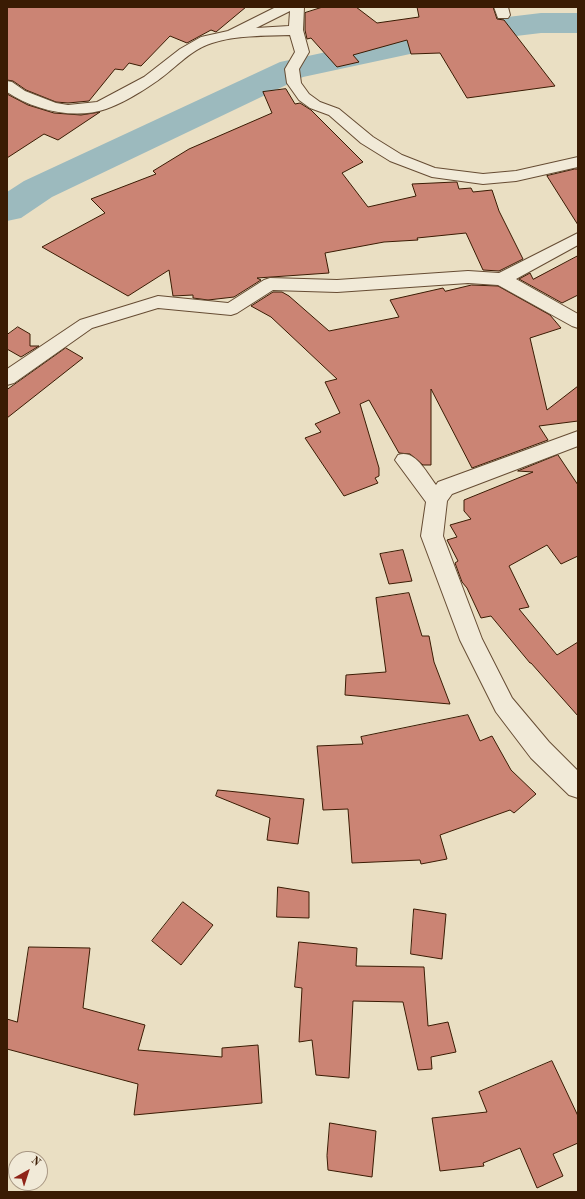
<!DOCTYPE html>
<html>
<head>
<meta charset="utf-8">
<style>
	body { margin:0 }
	#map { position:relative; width:585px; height:1199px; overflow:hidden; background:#eadfc3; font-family:"Old Standard TT",serif }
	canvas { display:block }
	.frame { position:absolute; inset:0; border:8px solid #3a1b03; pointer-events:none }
	.north { position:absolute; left:8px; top:1151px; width:40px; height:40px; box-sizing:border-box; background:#f1ead8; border:1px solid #a89783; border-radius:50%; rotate:39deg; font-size:11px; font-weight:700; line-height:16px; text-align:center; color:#3a1b03 }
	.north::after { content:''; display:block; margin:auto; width:14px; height:18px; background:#8f2418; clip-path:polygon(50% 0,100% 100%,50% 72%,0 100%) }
</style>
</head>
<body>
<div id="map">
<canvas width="585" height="1199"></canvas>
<div class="frame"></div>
<div class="north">N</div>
</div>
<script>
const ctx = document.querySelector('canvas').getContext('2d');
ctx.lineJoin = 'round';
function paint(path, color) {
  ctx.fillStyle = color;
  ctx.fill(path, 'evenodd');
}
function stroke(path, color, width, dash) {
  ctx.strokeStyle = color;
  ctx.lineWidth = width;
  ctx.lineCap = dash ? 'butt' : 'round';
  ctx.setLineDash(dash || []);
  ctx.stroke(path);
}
const river = new Path2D(`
	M541,13H578V33H541L466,42L303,77L52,197L21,218L7,221V192L24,181L280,62L466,22Z`);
const building = new Path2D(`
	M7,7H246L216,32L211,30L187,43L170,36L141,66L129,63L123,70L115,69L89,101L68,103L56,102L26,90L13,81L7,80Z
	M323,7H356L377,23L419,17L417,7H493L497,19L504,20L555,86L467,98L440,53L411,54L407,40L353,55L359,62L337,67L311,38L307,39L305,30V13Z
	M286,89L295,104L300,103L311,110L363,162L342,173L368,207L416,196L412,184L455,182H457L459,189L471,188L473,192L492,190L499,211L523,259L499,271L483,270L466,233L417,238L418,240L384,242L325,253L329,273L257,278L261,280L234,297L208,300L193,298V295L173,296L169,270L128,296L42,247L105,213L91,199L156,174L153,171L189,149L272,113L263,92Z
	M7,94L28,105L54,113L81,115L100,112L58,140L44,134L7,158Z
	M575,169H578V225L547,176Z
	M578,256V295L562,303L519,279L530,273L533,279Z
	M472,285L498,286L550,315L561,328L530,338L547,410L578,386V421L539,426L548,440L472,468L431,389V465H423L410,454L399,453L369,400L360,404L379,468V476L375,478L378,483L344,496L305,438L321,432L315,424L340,413L325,382L337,379L271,317L251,306L273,292H282L289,296L329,331L399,317L390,300L443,288L445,291Z
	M18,327L30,334V346H39L21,357L7,349V335Z
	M66,348L83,358L7,418V390Z
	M558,455L578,485V556L561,564L547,545L509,566L529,607L519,609L557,655L578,642V716L531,663H530L491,616L481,618L467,588L462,582L455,563L458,561L447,540L457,537L450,525L471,519L464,511V500L533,472L518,471Z
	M403,550L412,581L389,584L380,554Z
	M409,593L422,636H429L434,662L450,704L345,695L346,675L386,672L376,598Z
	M468,715L480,741L492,736L511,770L536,794L514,813L510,810L440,835L447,859L421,864L420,860L352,863L348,809L323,810L317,746L363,744L361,737Z
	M218,790L304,799L298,844L267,840L270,818L216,796Z
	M278,887L309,892V918L277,917Z
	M183,902L213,925L181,965L152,941Z
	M414,909L446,914L442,959L411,954Z
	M299,942L357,948L356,966L424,967L428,1026L448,1022L456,1052L431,1057L432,1069L418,1070L403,1002L353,1001L349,1078L316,1075L312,1040L299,1042L302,988L295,987Z
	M29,947L90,948L83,1008L145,1025L138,1050L222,1057V1048L258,1045L262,1103L134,1115L138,1084L7,1049V1019L17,1022Z
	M552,1061L578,1116V1143L553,1154L563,1176L537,1188L520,1148L483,1163L484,1166L440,1171L432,1118L487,1112L479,1092Z
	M330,1123L376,1131L372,1177L328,1170L327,1156Z`);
const minor = new Path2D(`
	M276,7H304L303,30L309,52L299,69L301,83L309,94L320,102L339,109L373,137L402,155L435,168L483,174L516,171L578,157V167L516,181L483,184L432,177L390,161L361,143L329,115L310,108L299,100L287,83L285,69L295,52L290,35C264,36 236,35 212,43C189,50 173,71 154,83C141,92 121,104 106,109C75,120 33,110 7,92V81L12,82L25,91L56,103L68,105L97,102L144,77L180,49L201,37L228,31ZM290,11L289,26L256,28Z
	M494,7H508L510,15L508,18H498Z
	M578,233V245L516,279L578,314V328L572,326L498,285L468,283L337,292L273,290L237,313L231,315L158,308L92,328L14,383L7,385V369L80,320L158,296L228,303L264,280L270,278L337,280L468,271L499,273Z
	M578,431V446L452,494L447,501L443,536L482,639L512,698L549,742L578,771V798L569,795L531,758L496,712L460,640L421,536L426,502L395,460L398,455C415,449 426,472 436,485L438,482Z`);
paint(river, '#9cbabe');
paint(building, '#cb8474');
stroke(building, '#3a1b03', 1);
stroke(minor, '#664c33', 2);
paint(minor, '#f1ead8');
</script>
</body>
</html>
